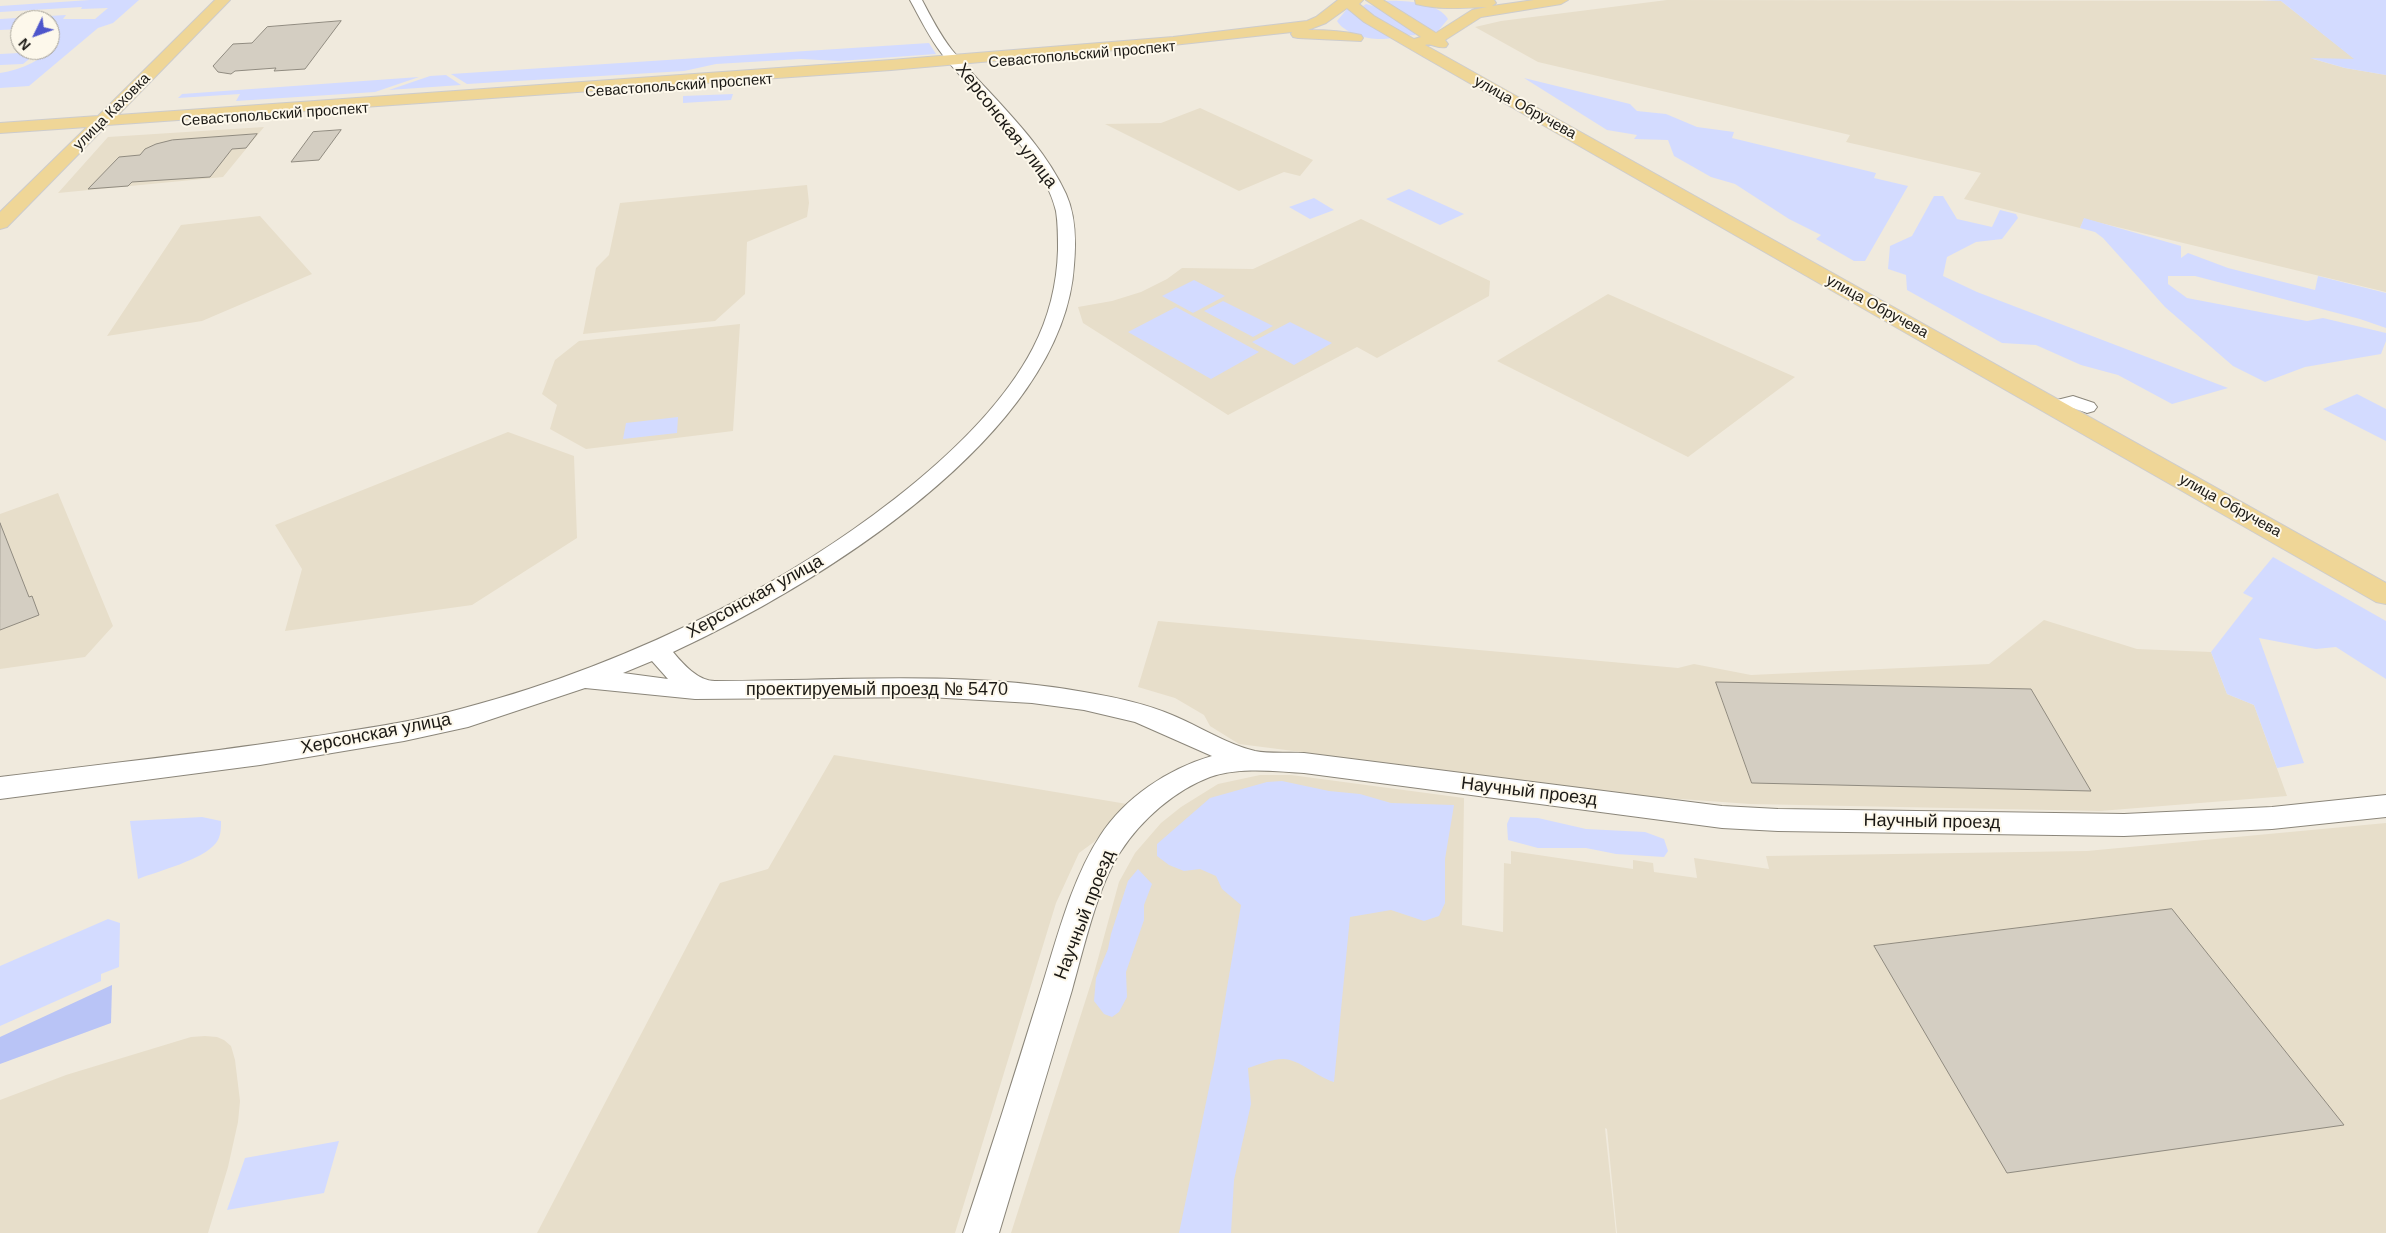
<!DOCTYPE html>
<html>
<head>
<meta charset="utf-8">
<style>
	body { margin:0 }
	#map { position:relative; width:2386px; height:1233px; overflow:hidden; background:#f0eadd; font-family:Helvetica,sans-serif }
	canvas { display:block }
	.north { position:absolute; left:10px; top:10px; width:50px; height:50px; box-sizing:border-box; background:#fdf8eb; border:1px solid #a39f95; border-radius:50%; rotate:228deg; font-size:14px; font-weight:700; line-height:20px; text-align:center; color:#1b1915 }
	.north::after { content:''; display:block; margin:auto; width:18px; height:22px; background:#4d55cb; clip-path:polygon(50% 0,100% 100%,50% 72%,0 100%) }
</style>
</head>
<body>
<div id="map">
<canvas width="2386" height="1233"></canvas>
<div class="north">N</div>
</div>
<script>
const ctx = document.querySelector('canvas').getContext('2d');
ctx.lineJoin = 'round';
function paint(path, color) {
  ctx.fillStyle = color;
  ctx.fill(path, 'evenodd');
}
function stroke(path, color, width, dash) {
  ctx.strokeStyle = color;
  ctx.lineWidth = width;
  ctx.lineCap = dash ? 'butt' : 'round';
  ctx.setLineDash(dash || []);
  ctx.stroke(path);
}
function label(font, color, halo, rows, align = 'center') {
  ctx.font = font + ' Helvetica,sans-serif';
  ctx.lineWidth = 4;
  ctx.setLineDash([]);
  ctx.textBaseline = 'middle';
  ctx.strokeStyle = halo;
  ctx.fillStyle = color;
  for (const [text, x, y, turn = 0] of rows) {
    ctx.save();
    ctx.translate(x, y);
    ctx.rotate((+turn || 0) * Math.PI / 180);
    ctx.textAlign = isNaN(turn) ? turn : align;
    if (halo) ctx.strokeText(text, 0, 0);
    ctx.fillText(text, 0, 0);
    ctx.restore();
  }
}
const built = new Path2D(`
	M1667,0L2281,1L2355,59H2313L2345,68L2386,75V292L2084,219L2080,228L1964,199L1981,173L1846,142L1850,135L1538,62L1475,27L1501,21Z
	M1200,108L1313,160L1300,176L1284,172L1239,191L1105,124L1161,123Z
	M264,127L223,177L58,193L108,137Z
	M807,185L809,203L807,217L747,242L745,294L715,321L583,334L596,268L609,255L620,203Z
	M260,216L312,274L202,321L107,336L181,225Z
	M1361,219L1490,281L1489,296L1377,358L1357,347L1228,415L1083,323L1078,307L1112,301L1141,292L1167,279L1182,268L1253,269Z
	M1608,294L1795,377L1688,457L1497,361Z
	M740,324L733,431L586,449L550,429L557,405L542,394L555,360L579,341Z
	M508,432L574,456L577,538L472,605L285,631L302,569L275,525Z
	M58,493L113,626L85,657L0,669V514Z
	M2044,620L2137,649L2211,652L2227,694L2254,705L2287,796L2100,811L1750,804L1653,797L1239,744L1210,726L1204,715L1175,698L1138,687L1158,621L1678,668L1694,664L1751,675L1989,664Z
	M834,755L1127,804L1094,842L1079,853L1056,903L955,1233H537L720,883L768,869Z
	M1260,775H1291L1464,798L1462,925L1503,932L1504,863L1511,864V851L1633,869V860L1653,863L1654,872L1697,878L1694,858L1769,869L1766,856L2087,851L2386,823V1233H1617L1607,1129L1605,1128L1616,1233H1011L1093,977L1119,882L1135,853L1161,823L1181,807L1218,784Z
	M205,1036L217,1037L224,1040L231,1046L235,1060L240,1101L238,1122L228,1167L208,1233H0V1100L66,1075L191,1037Z`);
const green = new Path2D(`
	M90,0H139L113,23L98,28L29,86L0,88V73C22,70 43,59 59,44H50V20H20V29L0,30V19L66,15L63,19H95L108,8L81,9L82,7L0,12V6Z
	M2260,0H2386V75L2345,68L2310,58L2354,59L2281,1Z
	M1385,1C1403,0 1438,2 1448,19L1438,31L1434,32Z
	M1366,4L1380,8L1416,33L1415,35C1402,38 1372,17 1363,6Z
	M1347,9H1348L1391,38C1376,42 1345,35 1337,21Z
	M929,43L936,54L839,61L801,59L716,64L684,71L467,84L451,74Z
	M38,52L23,64L0,65V54Z
	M446,75L461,85L389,90L430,76Z
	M419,77L375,92L236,101L240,94L178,98L182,94Z
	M1524,78L1630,104L1637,111L1666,114L1697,127L1734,132L1732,138L1876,173L1874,178L1908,186L1865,261H1854L1816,239L1821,235L1789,219L1735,184L1711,177L1674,156L1668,140L1634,139L1637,135L1607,130Z
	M733,94L731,100L683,103V96Z
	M1409,189L1464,214L1440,225L1386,199Z
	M1934,196H1943L1957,219L1992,227L2000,210L2016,214L2018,218L2002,239L1976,242L1947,257L1943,276L1977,292L2228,388L2172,404L2118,375L2081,365L2036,345L2002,343L1907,290L1906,275L1888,269L1890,246L1912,236Z
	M1314,198L1334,210L1310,219L1289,207Z
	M2084,218L2181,246V258L2188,253L2228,268L2315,290L2318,276L2386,293V328L2360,319L2195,276H2168V284L2187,298L2307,321L2323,318L2386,333V341L2381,354L2305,367L2265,382L2233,366L2165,307L2103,238L2095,232L2080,228Z
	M1194,280L1225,296L1193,313L1162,296Z
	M1223,301L1273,326L1253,337L1204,311Z
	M1176,307L1259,352L1211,379L1128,332Z
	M1290,322L1332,343L1294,365L1252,342Z
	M2357,394L2386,409V441L2323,409Z
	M678,417L677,433L623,439L626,423Z
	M2273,557L2386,621V679L2336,647L2316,649L2259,638L2304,763L2277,768L2254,705L2227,694L2211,652L2253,598L2243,593Z
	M1282,781L1329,791L1360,794L1391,803L1454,805L1445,859V903L1439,916L1424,921L1391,910L1350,917L1334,1082C1317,1077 1299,1059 1283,1059C1272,1059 1258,1065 1248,1068L1251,1104L1234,1180L1231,1233H1179L1215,1059L1241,905L1222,889L1216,876L1200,869L1184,871L1169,865L1157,856V844L1210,798L1267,782Z
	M202,817L221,821C221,830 221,836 216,843C203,860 158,871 138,879L130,821Z
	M1510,817L1538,818L1586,829L1645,832L1664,839L1668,851L1664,857L1616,854L1586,848H1538L1508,840L1507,824Z
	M1138,869L1152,884L1144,905V920L1126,972L1127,997L1119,1012L1112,1017L1104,1014L1094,1001L1096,978L1108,949L1111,934L1128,881Z
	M108,919L120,923L119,967L101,974V981L0,1026V966Z
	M339,1141L324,1193L227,1210L245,1158Z`);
const water = new Path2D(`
	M112,985L111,1023L0,1064V1037Z`);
const building = new Path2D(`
	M341,21L305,69L274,71L276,68L235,71L231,74L218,72L213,66L233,44L252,43L267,27Z
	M341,130L319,160L291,162L313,132Z
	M257,134L246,148L232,149L210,177L132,182L128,186L88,189L119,157L140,155L145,149L156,144L172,140Z
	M0,523L29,597L32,596L39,615L0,630Z
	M1716,682L2031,689L2091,791L1752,783Z
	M2172,909L2344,1125L2007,1173L1874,946Z`);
const minor = new Path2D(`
	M910,0H922C931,17 940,35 952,50C990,96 1041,139 1066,194C1076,216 1076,242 1074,265C1064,436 812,588 673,652C683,664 698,681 715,681C837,681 963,670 1084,692C1114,697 1144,703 1172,715C1199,726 1226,744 1255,751C1270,754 1289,752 1304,753L1722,806L1778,809L2124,814L2272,807L2386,795V817L2272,829L2124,836L1778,831L1722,828L1304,773C1275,771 1238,767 1210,777C1175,790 1141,820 1121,851C1098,884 1083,951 1072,990C1048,1071 1023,1152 999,1233H963C989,1155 1014,1077 1038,999C1055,946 1070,882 1100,836C1125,797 1168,769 1212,756L1135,722L1084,710L1032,703L929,697L695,699L585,688L468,727L404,741L260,765L0,799V777C103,764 207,753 310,737C362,729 414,722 464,708C552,685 638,651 719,610C824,557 978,454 1033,348C1049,317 1057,284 1058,250C1058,237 1058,223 1056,211C1043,155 976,98 942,54C929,37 920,18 910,0ZM652,661L668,679L623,673Z
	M2073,396L2094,403L2097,407L2094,411L2087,413L2073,408L2078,415L2075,419C2062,422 2058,416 2051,406L2057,400Z`);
const major = new Path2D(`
	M215,0H230L118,115L891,60L1173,37L1307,21L1316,17L1338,0H1363L1359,4L1374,16L1414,39L1421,37L1366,0H1383L1436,33L1472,10L1487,7C1463,8 1439,10 1416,4L1415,0H1494L1496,3L1492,6L1534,0H1568L1561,4L1481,17L1445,40L1448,44L1446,47C1437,49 1433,43 1425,45L2386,583V604L2376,602L1424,57L1364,22L1347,8L1326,23L1308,30C1326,30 1344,31 1361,35L1363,38L1361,41L1298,38L1293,37L1291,34L1292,32L1173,45L891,70L107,125L7,227L0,229V212L87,127L0,133V123L98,116Z`);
const farStreetnames = [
	["Севастопольский проспект",1082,55,-5],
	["Севастопольский проспект",679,86,-4],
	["улица Обручева",1525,108,29],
	["улица Каховка",112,112,-45],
	["Севастопольский проспект",275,115,-4],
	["улица Обручева",1877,307,29],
	["улица Обручева",2230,506,29]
];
const streetNames = [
	["Херсонская улица",1006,126,52],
	["Херсонская улица",755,597,-29],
	["проектируемый проезд № 5470",877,690],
	["Херсонская улица",376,734,-11],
	["Научный проезд",1529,792,7],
	["Научный проезд",1932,822,1],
	["Научный проезд",1085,915,-69]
];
paint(built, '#e7deca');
paint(green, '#d3dbff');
paint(water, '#b9c4f6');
paint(building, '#d4cec2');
stroke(building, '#908b80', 1);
stroke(minor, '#8b867a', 2);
stroke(major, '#cdcccc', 2);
paint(minor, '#fff');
paint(major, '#efd697');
label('15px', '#1b1915', '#fdf8eb', farStreetnames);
label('18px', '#1b1915', '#fdf8eb', streetNames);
</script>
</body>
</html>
